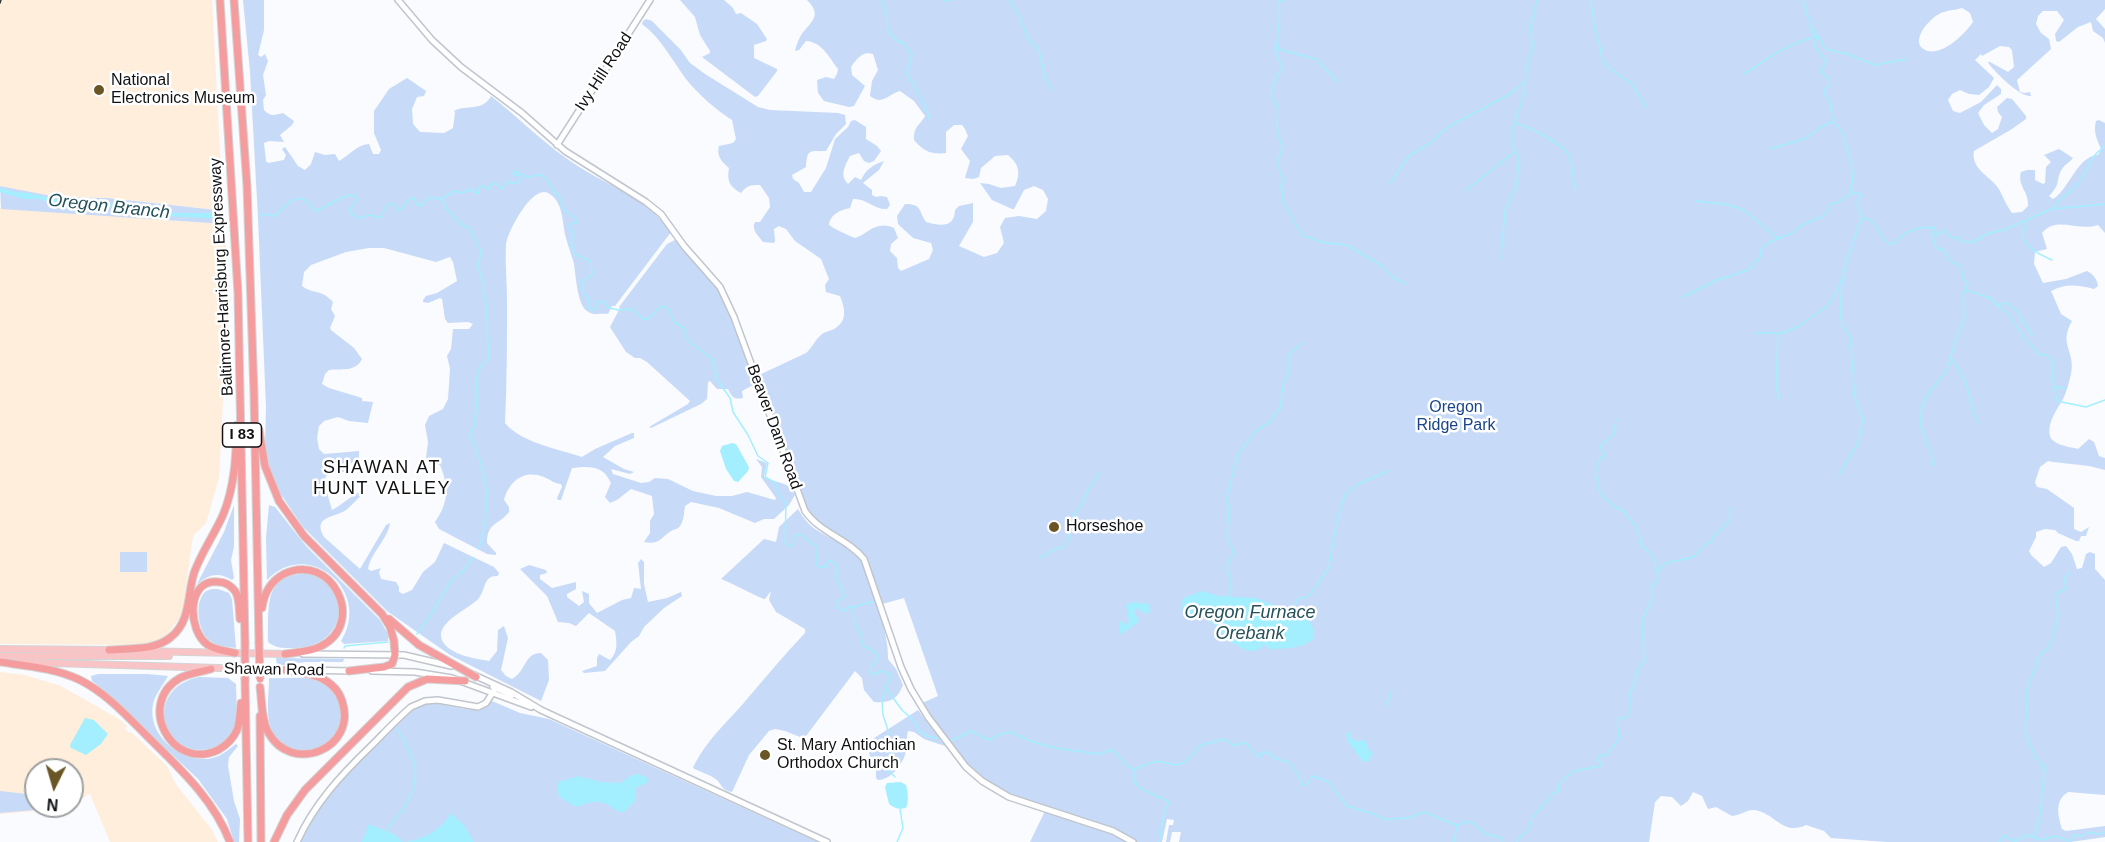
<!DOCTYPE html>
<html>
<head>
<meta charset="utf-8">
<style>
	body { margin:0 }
	#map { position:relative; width:2105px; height:842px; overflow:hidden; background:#f9fbfe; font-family:Helvetica,sans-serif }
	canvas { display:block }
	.north { position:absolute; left:24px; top:758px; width:60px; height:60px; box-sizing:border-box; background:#fff; border:2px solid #9fa0a1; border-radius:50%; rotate:185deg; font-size:16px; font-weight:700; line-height:24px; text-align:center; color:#101113 }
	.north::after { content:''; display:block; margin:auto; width:21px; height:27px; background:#695624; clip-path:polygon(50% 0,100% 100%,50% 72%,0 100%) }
</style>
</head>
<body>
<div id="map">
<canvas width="2105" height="842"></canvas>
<div class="north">N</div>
</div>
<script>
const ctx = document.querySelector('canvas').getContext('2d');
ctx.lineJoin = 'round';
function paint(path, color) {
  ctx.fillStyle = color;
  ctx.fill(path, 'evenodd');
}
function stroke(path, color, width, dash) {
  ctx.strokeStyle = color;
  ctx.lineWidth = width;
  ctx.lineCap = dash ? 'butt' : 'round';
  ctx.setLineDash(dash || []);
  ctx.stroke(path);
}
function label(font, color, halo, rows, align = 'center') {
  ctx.font = font + ' Helvetica,sans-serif';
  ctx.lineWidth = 5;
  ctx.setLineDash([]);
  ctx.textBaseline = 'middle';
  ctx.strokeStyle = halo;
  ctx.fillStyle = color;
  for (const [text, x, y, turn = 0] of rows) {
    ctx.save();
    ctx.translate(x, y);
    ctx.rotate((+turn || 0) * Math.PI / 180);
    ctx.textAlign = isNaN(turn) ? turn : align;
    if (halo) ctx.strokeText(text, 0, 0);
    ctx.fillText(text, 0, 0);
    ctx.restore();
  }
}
const commercial = new Path2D(`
	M0,0H212L223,210H216L107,198L57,197L0,186Z
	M0,208L225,224L228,304L219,478L206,523L193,536L183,609L179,619L168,633L159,640L143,645L0,644Z
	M0,672L25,675L61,686L119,719L127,726L125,729L129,733L131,732L167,766L175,783L212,830L218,842H110L90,794L72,803V770H36V806H62L47,810L0,814Z`);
const green = new Path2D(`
	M243,0H264V30L258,55L261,57L265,54L268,61L263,75L266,95L263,100L264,110C270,117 275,115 283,113L294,121L292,125L280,135L284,142L269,141L264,143L266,161L268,163L284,160L286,155L282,149L285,147L298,166L305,170L311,164L315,152L325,155L335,154L339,161C350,155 356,145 369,144L373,154H379L381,150L374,133V111L389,89L407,78L426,91L424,96L417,97L412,109L413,124L420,132L444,133L453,128L455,113L454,111C466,104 483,112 491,96C517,116 539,139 566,158C602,185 643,193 671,232L615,306H612L608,314C601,313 593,316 587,311C577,304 576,276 574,264C572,255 568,247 566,238C562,224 564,201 548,193C532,185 507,232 506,245C505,262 507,282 507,300C507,341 507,382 505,423C520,442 558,449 582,457L595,449L632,433H634V438L615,446L603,457L624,469L634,472L630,474L611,469L613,474L641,483L649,482L655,478L668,479L693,491L716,496H732L747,492L775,500L776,498L761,477L762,467L756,459L767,463L764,477C776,484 788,480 795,495L789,505L774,519H764L755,523L719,508L691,502L685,506C684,512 684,521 680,526C678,529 675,529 671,531C660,538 660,545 644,542L650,533V521L654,514L652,496L631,489L617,500L610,503L605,497L611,483C603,465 590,466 572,468L561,500H558L557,498L562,487L561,484C555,484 551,480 544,477C524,469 509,481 504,500L509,507V512C499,525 487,522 487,543L496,553V555L487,554L439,529L435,522C449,502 449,487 440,465L426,458L428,442L425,425L429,416L443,409L448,399L450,369L447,356L451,349L453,329H469L473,324L468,322L448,323L445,319L442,299L440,298L428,303L423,302V300L426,296L437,293L457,281L453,262L450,257L436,262L384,248H369L346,252L311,265L304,272L302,286C314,295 320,288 333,302L331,309L335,316L330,328L331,330L354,348L362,359C355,373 341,368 329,370L325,374L322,384L329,388L362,398V401L373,402L368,423L349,421L338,417L324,421L319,426L317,438L319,449L324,454L359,451V459L350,464L345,472H335L326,476L324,482L332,510C343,505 352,494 363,491L364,493C358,498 352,505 346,510C334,518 312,516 324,537L360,569L386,525L390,523C388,539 371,552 368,569L371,571L381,568L379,572L381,579L396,582L399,587V592L403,594L412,590L423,572L435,562L444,543L494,567L499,573L498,576C483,575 486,589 479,598C471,608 439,620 441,637C444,654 476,659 489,661L497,651L498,630L504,626L508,638L501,670L506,676L512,679C526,672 524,653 541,653L548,660L549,680L541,701L450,655L387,611L303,527L280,493L271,473L265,447L266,407L258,218L250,72Z
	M680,0H724L733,8L736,14L741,13L757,24L767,39L766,41L754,45V58L777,69V71L758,96L755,97L702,57L710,53V51L700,35L695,17Z
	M807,0H2105V9L2096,19L2105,29V43L2103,38L2093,31L2091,22L2078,27L2059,42L2056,41L2055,34L2064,20L2057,11H2043L2038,16L2036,24L2041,33L2049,39L2051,49L2017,80L2020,92L2025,93L2030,92L2031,96C2020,97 1997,74 1989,64L1988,62H1990L2008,72L2014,67L2012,50L2009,47L2000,46L1982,56L1981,54L1975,60L1994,78L1989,87L1979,95L1969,94L1960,90L1952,94L1948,100L1953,111L1960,113L1981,102L1997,85L2001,89V94L1984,105L1978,113L1984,125L1992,133L1998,129L2002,117L1998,112L1997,107L2007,98L2012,99L2026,116V119L2012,129L1974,151C1970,170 1993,177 2000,191C2005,201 2005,203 2012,213L2022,212L2028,206C2029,191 2017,186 2021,172L2027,170H2035V180L2043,184L2045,183L2046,167L2051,162L2044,155L2059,149L2073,158C2070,162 2065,164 2062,169C2055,180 2062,183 2049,196L2053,199C2068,191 2078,155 2098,155L2101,149C2097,140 2093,131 2096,121L2099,120L2105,123V233L2098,225C2078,232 2056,215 2042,233L2047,249L2035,252L2034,264L2043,283L2066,279L2087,271C2094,275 2097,279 2098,286L2094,289C2078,285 2066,283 2051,291L2061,314L2072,321C2058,345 2076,351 2071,374C2069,382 2067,390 2064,397C2058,409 2047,421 2050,436C2052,445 2071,447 2078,449L2089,439L2094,442L2099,456L2105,458V470L2089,466L2053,462L2048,461L2040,467L2035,482L2037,487L2047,489L2074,508V529L2081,532L2089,527L2086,536H2081L2079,541H2076L2058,533L2055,530L2045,529L2036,532V537L2029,551L2031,555L2044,567L2051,563L2061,547L2066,546L2072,554L2077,569L2082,568L2086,554L2090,552L2095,554V569L2105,580V795L2068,792C2054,801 2058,815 2062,829L2066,831L2105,826V837L2071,842H1887L1831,838L1824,831L1806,825C1783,836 1776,814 1755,810C1747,809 1741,815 1732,816L1716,807L1708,809L1702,796L1693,792L1688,801L1681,806L1672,797L1661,796L1655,802L1649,842H1179L1181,832H1172L1170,842H1166L1169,825H1173L1174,820L1167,819L1162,842H1030L1046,809C1025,802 1001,793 982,779C957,760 939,729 922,703L938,696L904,598L882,604L871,570L862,553L846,539L819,524L807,510L757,376L806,353C812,348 815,340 821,335C824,332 830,331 834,329C848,321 845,309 840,296L826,292L825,285L829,279L821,259L795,241L786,229L779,226L774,229L775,241L774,243L763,242C758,235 751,230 755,222H760L770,207L769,198L760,185C751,185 747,185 741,193C729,186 727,181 729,168C722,162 716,156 719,146L733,143L736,139L732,120C716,110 698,94 686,79C672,60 661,38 642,24L643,21L646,19L652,21L680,49L690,63L705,74L758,107L770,110L838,113L845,115L846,124L836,134L826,151C811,152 807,147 806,167L792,175L793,179L799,183L804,192H811L826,168L835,139L848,127L851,121L855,120L866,127V139L877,146L881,151L874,161L869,163L864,161L859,153L850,156C845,166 839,175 848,184L855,177L861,180C866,169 873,165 884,161L879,170L863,183L872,190V195L876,197L881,196L887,197L890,205L887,209C875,210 866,198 853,199L850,208C841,210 830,214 829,225C833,228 849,236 855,238C869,234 875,220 894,228L898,238L891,244L890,251L897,258L898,268L901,271L929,259L933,250L931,243L913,238L898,224L897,216L905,204C922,204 918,210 926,222C940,226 955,228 955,210L959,206L973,203V222L959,246L984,257L997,253L1004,243L1000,227L1005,218L1019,216L1037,219L1046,211L1048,199L1043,190L1034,186L1024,190L1014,209H1012L992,200L980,183L989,184L1001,188L1015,186C1021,173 1019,164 1008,155L995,156L981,168L979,177L973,179L965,178L970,161L961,149L968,136L965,129L962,125H954L946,132V153C932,155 923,151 914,140C914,125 919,127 925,116L914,101L900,91C888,94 883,106 870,96L872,81L878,70L873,54C862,51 857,59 851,67L852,75L865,86L854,106L849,107L824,101L818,93L817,80L826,77L834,79L837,74L838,69C829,57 822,42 806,41L799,50L795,51C796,46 798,41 800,37C809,22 824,17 807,0ZM1962,8L1970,13L1973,22C1965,34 1938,61 1922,48C1911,38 1933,14 1944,12C1949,10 1956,10 1962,8Z
	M0,186L57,197L107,198L216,210H223L225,224L1,209Z
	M675,240L719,289L736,331L752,376L753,385L742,391L743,398C734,400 732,397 728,389H717L710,381L708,382L707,399L701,404L651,428L649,427L688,404L690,401L647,362L640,358H635L626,352L610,327L620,308L619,307L667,244Z
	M234,505V547L231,560L234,578L232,580C218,572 210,574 197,584L224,532Z
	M269,505L275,507L306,546L380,620L388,634V641L344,644L341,641C373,590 307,537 267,580L266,538Z
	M798,509C801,514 805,520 809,524C822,537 843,541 856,554C870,569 890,639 888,659L896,669L903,685C897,700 890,703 874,702L864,690L862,678L855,671L806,736L800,737L785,731L775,729L769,731L749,755L732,792C721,790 723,786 717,780C711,775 700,772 693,768C706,740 727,723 747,699C766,677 784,655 805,633V629L776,612L769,600L771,591L765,599C759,598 730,582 721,579L764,539L776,542L779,527Z
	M120,552H147V572H120Z
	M641,559L644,562V584L648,602L667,598L681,592L682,596L664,608L644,627L639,636L631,642L605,671L584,673L582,671L597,666V658L599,654L610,660C618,652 617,642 615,631L589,613L576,626L569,623L558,622L547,596L520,569L529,565L546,570L547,573L540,575V579L552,588L576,582V589L567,594V597L579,606L584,602L582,591L589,594V603L597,613L622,600L631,598L634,588L641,589L638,563Z
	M308,574C356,585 347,647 295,648C283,648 277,649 268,642C269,610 262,572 308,574Z
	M218,589L229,593L232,599L236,648C226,647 217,646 209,640C199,632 195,607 202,596C205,589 212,589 218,589Z
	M276,658L344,659L343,662H305L277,666Z
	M98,674H147L168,676C163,685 155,695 153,704C147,735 179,761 207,759C219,758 227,751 236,744L238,746L229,757L228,766L234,801L240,819L239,842H234L227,819L198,779L105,691L92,681L91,676Z
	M200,677L228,678L236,684C236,697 238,713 235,725C232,735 225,745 214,748C158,762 143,687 200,677Z
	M269,678C284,679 301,676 315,680C358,694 343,758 298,750C287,748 278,744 273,733C265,718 269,695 269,678Z
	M492,701L520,713L549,719L818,842H299C306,830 312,817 320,806C333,786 401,712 421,705C444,697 473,722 492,701Z
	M918,710L945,746L924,739L914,732L908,731C906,738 908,744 906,751C904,763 891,780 878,780L876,778V763L870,758L868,742Z
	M0,791L36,795V806H57L47,809L0,813Z`);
const water = new Path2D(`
	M0,188L19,193L22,192L56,199L68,205L86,202L124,206H140L165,213H222L223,219L165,216L140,209L86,205L68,208L55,203L38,199H24L0,192Z
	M732,443L736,444L749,467L748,471L738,482L734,481L726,469L720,451L722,446Z
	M1202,591L1218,596L1256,598L1296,613L1309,621L1314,630V638C1306,648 1282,649 1270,649L1263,644L1262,648L1254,651L1245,650L1229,641L1217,627L1208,620L1194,616L1182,609L1181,603L1184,598Z
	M1133,602L1149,604L1150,612L1147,614L1136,608L1134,612L1139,621C1133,628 1123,630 1119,637L1120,621L1127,625L1129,621L1126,605Z
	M85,718L94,720L108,734L101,744L86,755L71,748L70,745Z
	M1351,730L1350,737L1355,741L1365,740L1369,750L1373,753L1369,761L1363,762L1349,743L1346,735Z
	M638,774L648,778L647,783L636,788V800L624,812C617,812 616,810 610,806C598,798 588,803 576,807L561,798L557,793L558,783C562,779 570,780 577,776L601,782L621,783L630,776Z
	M901,782L906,785C908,792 909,801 906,808C899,810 894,808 889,804L885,787L887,783Z
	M451,813L464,825L474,842H362V841L369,824L393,834L404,842C425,839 440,831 451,813Z`);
const stream = new Path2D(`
	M881,0L887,13L888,30L898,42H903L912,55L906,73C913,83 928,107 929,119
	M943,0L947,1L949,0
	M1009,0L1020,17L1028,39L1039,50L1045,78L1052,89
	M1284,0L1279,2C1281,19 1278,33 1276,49C1275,56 1281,62 1282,68L1275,80L1271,94L1278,108L1277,130L1282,147L1277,165L1280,170V175L1284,179L1280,187L1283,191L1282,200L1302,235L1321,242L1347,245L1382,266L1392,277L1406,284
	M1591,0L1595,31L1599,42L1602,59L1610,69L1632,84L1647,108
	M1811,27C1819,33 1819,43 1826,49L1847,54L1875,65L1906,59
	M1278,46V49L1316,59L1338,82
	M1744,74C1767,59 1788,43 1815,37
	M1515,123C1528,127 1566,144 1570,158C1574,169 1572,180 1576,191
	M1770,149L1804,139L1821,127L1832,122
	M1390,183L1409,156L1430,143L1448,127L1510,94L1525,81
	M1465,191L1514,152
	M441,199L447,209L461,224L469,228L481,251L478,267L484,284L483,290L486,303L489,358L480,367L477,375L476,398L477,410L474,416L475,427L470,432V436C485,465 489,491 485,522C483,533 483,539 478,549
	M1695,201L1725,204L1744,210L1776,237H1779
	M2053,209C2058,198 2069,194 2077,185C2090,171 2085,160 2105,146
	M261,214L275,216C282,210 292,194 305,200C309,202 312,208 316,211L345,196L354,195L357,200L350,209L351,213L359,218L370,215L380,218L388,204H394L399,211L411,198H414L417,205L421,206C430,194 428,198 441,199L455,191L462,193L470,189L478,194L479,188L484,185L488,190L494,182L502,189L506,182L517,183L520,180L519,176L514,175L515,171L527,177L540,175L545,177L555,193L559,195L564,210L577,220V223L570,224L569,227L574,234L571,241L574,254L591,261L592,275L582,282L584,295L588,297V307L592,310L596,309V302L603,301L609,308L619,310L632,309L642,318L647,320L659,308L664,306L668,309L674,322L684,328L688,341L712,359L718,381L730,398L733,412L748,435L758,456L768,463L765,477L776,483L779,494L786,504L785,542L789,546L793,545L796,535L800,534L816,546V562L818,567H826L828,560L836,564V577L845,596L838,601L837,606L841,610H847L848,606L853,608L854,623L861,634L863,645L876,653L878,659L872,666L871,673L873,675L881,671L890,674L891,678L885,687L902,710L913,720L920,732L927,736L941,739
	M1863,218C1866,219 1869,219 1872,221C1881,228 1881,245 1895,244C1903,230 1919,227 1934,227L1938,236L1944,230L1952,238H1959L1962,242H1973L1989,233L2004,230L2051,209L2105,204
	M2025,220C2026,226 2023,229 2023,235C2022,247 2043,256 2052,260
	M1931,228L1936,248L1944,250C1952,264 1947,259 1961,266L1963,278L1968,284L1963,295L1964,319L1956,338L1947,370L1925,398L1921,412V427L1931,452L1933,466
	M1501,259L1505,211L1516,187L1519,164V159L1512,144V129L1525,93L1526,66L1533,49L1530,27L1537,0
	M1966,291C1974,291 1981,297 1990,297C1995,305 2001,308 2008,314C2015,321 2018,332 2025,339C2030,343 2034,348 2038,354C2060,355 2051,368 2053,382C2054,388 2056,394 2057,401L2086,407L2105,400
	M1683,297L1717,280L1748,270L1760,257L1761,250L1768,243L1792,233L1802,225L1821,217L1827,212L1831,204L1839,202L1852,193L1850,190C1857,176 1847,144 1841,131C1839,127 1835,124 1833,120C1828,107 1835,106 1825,94V89L1830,85L1829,79L1820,71L1827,62L1814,46L1817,38L1811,30V20L1807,15L1803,0
	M1998,305L2006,303L2016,310L2032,335
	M1756,333H1783L1799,326L1826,307L1832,300L1841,281
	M1778,334L1776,386L1779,399
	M1951,358C1959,369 1966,380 1969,394C1972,405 1972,412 1978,423
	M2055,387L2066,388
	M1616,419L1614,433L1600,447L1605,456L1600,459L1595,473L1600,493L1615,507L1622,510L1634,524L1639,533L1641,545L1651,554L1655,561L1657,572
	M1839,475L1859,441L1863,418L1855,398L1850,336L1842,325L1840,313L1842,280L1846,263L1862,217L1857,204L1861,194L1853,193
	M1039,558C1046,557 1047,552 1053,550C1062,547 1063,550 1069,539C1064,521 1073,517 1081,505C1087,494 1090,482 1100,473
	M1228,597C1229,594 1230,590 1231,587C1231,569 1220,572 1234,553L1227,536L1229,509L1226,498L1237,459L1240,451L1256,431L1270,422L1280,408L1283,386L1289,369V354L1302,343
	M853,607L875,601
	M1285,610L1293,608L1298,599L1307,597L1312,592L1329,567L1336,524L1345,495L1358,484L1389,471
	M417,634L430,616L451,581L464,570L473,558
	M344,648L345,646L388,642
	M886,690L882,700L883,715L887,727L892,758L888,770L895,777
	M1386,705L1391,696L1390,692
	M949,740H953L971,731L989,740L1001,734L1010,732L1036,743L1056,748L1098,754L1112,750C1122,756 1121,765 1134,769L1157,761L1175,765L1184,763L1201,745L1225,739L1234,746L1241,743L1247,744L1258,757H1260L1261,753L1268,752C1274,761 1281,759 1290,763C1294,766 1300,780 1303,785L1307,784L1313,776L1329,782L1347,806L1371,813L1387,820C1394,818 1399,819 1407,818C1414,817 1419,813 1425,812L1453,824L1459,825L1465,822H1472L1485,834L1501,838L1502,842
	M1134,770V781L1140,788L1169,802L1164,814L1159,842
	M1532,818C1538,810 1549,801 1552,794L1559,791L1558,785L1567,776L1574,771L1600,766L1602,764L1597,759L1600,755L1605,756C1608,750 1616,746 1618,740C1621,732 1615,729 1618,719L1627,717L1631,703L1628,694L1633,687L1637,671L1644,661L1642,620L1652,599L1651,589L1658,578L1657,573C1666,556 1681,563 1694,556C1702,551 1702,543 1712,541V538L1729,521L1730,507
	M386,833C391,823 399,815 405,806C425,775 413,757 397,728
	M2034,836C2044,812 2040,792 2045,766L2041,765L2039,760L2036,759L2025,732L2027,706L2026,691L2041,653C2045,651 2047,651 2049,647C2051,642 2059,618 2058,614C2058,606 2054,602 2056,594L2066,588L2064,579L2069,573
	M897,842L903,828L900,809
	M1454,842L1457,825
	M1517,842C1520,833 1531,833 1531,821
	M1999,842L2003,836L2015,841L2027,835L2041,840L2055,836L2069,841L2075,835L2082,836L2088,832L2098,834L2105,832`);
const secondary = new Path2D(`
	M398,0L432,40L461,67L522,113L565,151L646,202L661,214L684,246L720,287L734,317L805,511C820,533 847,538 864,559L901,667L911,689L928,717L966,767L982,781L1009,797L1113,831L1133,842
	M557,145L650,0
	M303,654L404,655L451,666
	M303,670L351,671
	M372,671L415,672L452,678L531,707
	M474,675L511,692L541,710L827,842
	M493,687L512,695
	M297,842C314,804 341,775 371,746C384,733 397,719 411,707L425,701L438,700L478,707L486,703L495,689`);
const primary = new Path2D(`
	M0,649L114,650
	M136,651L285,654
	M0,656H169
	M19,662L285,670`);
const highway = new Path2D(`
	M220,0L238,293L245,643
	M234,0L247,186L254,394L259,643
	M259,430L265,466L279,501L304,536L382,614L390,627L394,641L395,655L392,664L384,667L349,671
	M262,608C264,593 271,581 284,574C332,551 367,623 321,646C311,652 297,652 285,654
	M389,619L419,645L476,677
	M109,650C129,648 155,651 171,637C191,621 187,596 194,573C201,553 214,535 223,515C235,486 236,456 237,425
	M235,653C226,651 216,650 208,645C187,631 186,577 219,582C225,582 231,586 235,591C240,598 239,610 240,619
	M0,662C27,666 55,668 80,680C106,693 126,715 146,735C179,768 213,798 230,842
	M211,669C201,672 190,673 180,678C136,703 171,772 218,750C225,746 233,739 237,730C240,722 240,712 241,703
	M245,680L248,842
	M260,687C262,701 261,719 268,732C292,776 358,748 342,701C339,691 331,683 321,678C310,673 297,672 285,670
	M260,716L261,842
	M274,842L287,815L305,790L408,687L427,679L465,681`);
const tram = new Path2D(`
	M0,3L1,0`);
const highwayBridge = new Path2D(`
	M245,643V680
	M259,643L260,679`);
const markers = [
	[99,90,6,"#695624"],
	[1054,527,6,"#695624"],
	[765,755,6,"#695624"]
];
const shields = [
	[242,435,39]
];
const shieldNames = [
	["I 83",242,435]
];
const streetNames = [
	["Ivy Hill Road",604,72,-57],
	["Baltimore-Harrisburg Expressway",222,277,-93],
	["Beaver Dam Road",774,427,70],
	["Shawan Road",274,670,1]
];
const poiNames = [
	["National",111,81],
	["Electronics Museum",111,99],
	["Horseshoe",1066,527],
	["St. Mary Antiochian",777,746],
	["Orthodox Church",777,764]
];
const parkNames = [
	["Oregon",1456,408],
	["Ridge Park",1456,426]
];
const waterNames = [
	["Oregon Branch",109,207,6],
	["Oregon Furnace",1250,613],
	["Orebank",1250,634]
];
const neighbourhoodNames = [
	["SHAWAN AT",382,468],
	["HUNT VALLEY",382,489]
];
paint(commercial, '#ffeedc');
paint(green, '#c7daf8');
paint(water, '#a3efff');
stroke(stream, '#a3efff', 1.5);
stroke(secondary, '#c1c5cc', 8);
stroke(primary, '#d4d4d5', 8);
stroke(highway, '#d4d4d5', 9);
stroke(secondary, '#fff', 5);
stroke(primary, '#f9c4c5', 6);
stroke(highway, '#f59d9e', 7);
stroke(tram, '#343537', 1.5);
stroke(highwayBridge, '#d4d4d5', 9, []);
stroke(highwayBridge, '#f59d9e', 7);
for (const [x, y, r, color] of markers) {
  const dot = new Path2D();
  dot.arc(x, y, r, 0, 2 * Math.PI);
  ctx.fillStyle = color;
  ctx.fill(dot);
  stroke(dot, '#fff', 2);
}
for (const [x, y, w] of shields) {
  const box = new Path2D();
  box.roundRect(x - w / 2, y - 12, w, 24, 4.5);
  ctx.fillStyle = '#fff';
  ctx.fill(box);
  stroke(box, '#101113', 1.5);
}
label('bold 15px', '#101113', null, shieldNames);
label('16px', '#101113', '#fff', streetNames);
label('16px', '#101113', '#fff', poiNames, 'left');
label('16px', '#1a458b', '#fff', parkNames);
label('italic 18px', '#25515a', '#fff', waterNames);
ctx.letterSpacing = '1.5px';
label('18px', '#101113', '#fff', neighbourhoodNames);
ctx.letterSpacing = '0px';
</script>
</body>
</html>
